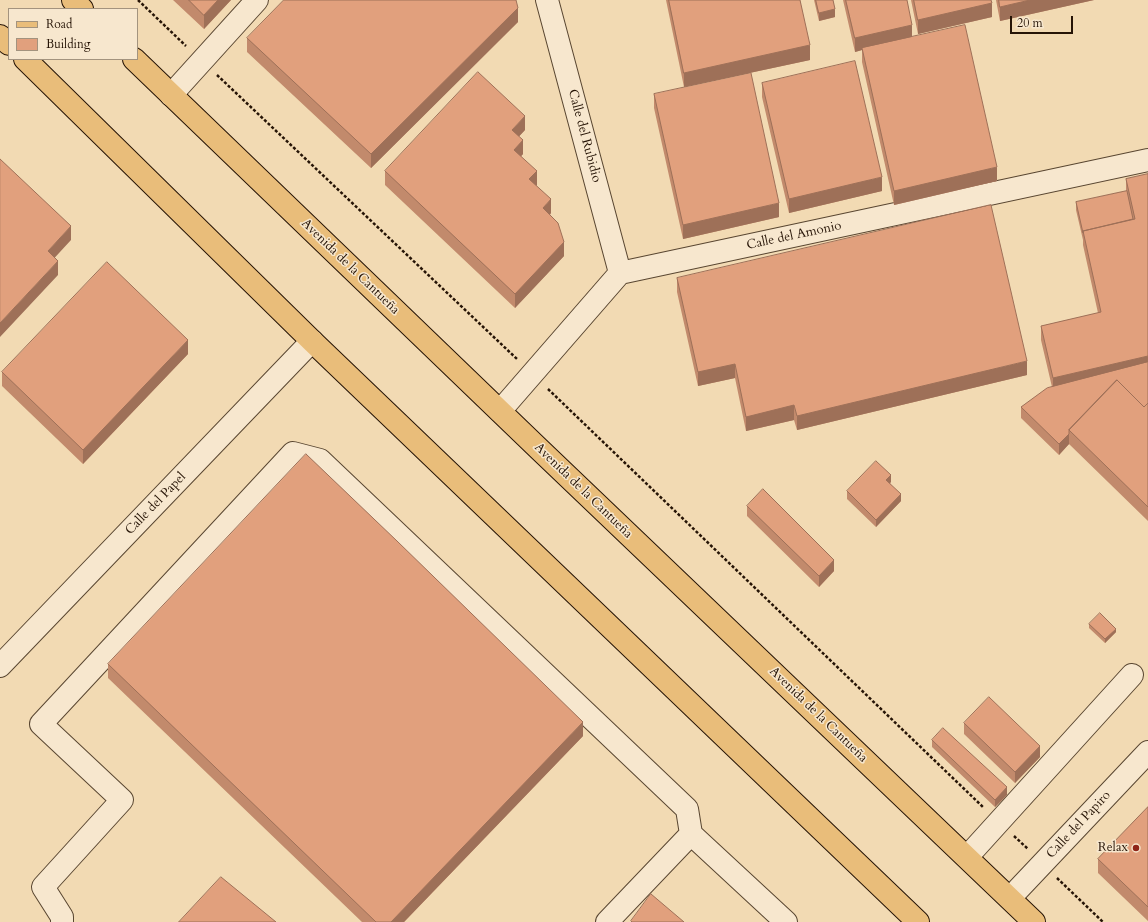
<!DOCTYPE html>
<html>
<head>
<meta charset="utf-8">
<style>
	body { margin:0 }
	#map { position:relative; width:1148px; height:922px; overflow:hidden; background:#f2dab3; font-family:Cardo,serif }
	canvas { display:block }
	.legend { position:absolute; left:8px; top:8px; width:130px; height:52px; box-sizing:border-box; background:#f7e7ce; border:1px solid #a3937e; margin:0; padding:5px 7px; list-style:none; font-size:12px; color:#261406 }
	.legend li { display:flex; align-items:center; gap:8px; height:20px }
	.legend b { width:20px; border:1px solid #a3937e }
	.scale { position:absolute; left:1010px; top:16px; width:63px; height:18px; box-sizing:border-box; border:2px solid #261406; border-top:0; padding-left:5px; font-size:12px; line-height:14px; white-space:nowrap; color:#261406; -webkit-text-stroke:3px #f7e7ce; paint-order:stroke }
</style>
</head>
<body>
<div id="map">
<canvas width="1148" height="922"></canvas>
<ul class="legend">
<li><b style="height:5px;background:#e9bd7a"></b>Road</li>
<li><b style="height:11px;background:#e1a07d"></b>Building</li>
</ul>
<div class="scale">20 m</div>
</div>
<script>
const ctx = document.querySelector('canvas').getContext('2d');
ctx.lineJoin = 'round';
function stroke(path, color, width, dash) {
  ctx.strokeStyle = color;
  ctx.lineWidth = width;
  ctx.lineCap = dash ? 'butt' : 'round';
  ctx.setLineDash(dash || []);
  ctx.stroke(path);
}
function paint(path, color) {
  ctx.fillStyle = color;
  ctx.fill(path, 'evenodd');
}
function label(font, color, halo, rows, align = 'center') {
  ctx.font = font + ' Cardo,serif';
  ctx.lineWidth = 3;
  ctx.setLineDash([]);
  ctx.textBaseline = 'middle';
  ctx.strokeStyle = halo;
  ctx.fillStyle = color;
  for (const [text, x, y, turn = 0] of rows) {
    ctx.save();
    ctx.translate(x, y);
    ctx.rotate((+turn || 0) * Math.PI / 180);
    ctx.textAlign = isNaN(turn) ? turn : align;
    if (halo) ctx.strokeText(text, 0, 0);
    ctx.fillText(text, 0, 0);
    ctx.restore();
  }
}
const path = new Path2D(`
	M138,0L186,46
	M217,75L517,359
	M548,389L983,807
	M1014,836L1028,849
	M1057,878L1103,922`);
const minor = new Path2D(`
	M547,0L620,273
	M171,95L257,0
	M500,411L620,273L1148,160
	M0,666L312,341
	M967,857L1132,675
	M1010,898L1148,752
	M62,922V917L43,887L122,800L41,724L293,453L320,460L687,809L691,834L786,922
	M607,922L691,834`);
const major = new Path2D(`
	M73,0L82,9
	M0,36L9,44
	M25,59L312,341L918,922
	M134,59L538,448L1034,922`);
const wall = new Path2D(`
	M173,0H231L204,29Z
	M666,0H800L810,60L684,87Z
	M814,0H833L835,17L819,21Z
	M843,0H907L912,37L997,181L894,205L862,62V50L855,52Z
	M911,0H991L992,17L918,34Z
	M996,0H1094L1000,21Z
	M518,22L371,168L247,52V38Z
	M762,83L882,191L789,213L762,97Z
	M654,94L779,217L683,239L654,108Z
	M525,130L519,136L523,154L521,156L551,213L550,215L564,256L515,308L385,185V171Z
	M1148,174V521L1069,444L1059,455L1021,418V407L1052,387L1041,340V326L1098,313L1083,245V240L1076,210V202L1126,191V179Z
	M677,278L1027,375L797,430L794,420L746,431L735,378L698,386L677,292Z
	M188,354L83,464L2,386V372Z
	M891,482L890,483L901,501L876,527L847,499V491Z
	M747,506L834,571L819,587L747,516Z
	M1089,624L1116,632L1105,643L1089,628Z
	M108,664L583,736L404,922H362L108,678Z
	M964,723L1040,757L1015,783L964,734Z
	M932,740L1007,795L995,807L932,747Z
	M1148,807V921L1098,873V859Z`);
const shadedWall = new Path2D(`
	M218,0H231L204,29V15Z
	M1030,0H1094L1000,21V7Z
	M992,3V17L918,34V20Z
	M518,8V22L371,168V154Z
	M835,9V17L819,21V13Z
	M912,25V39L862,48V50L855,52V38Z
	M810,45V60L684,87V73Z
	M525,116V130L512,144V130Z
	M523,140V154L514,164V150Z
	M997,167V181L894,205V191Z
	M537,171V185L529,193V179Z
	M882,177V191L789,213V199Z
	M551,199V213L543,222V208Z
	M779,203V217L683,239V225Z
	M71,226V240L48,265V251Z
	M564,242V256L515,308V294Z
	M58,261V275L0,337V323Z
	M188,340V354L83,464V450Z
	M1148,356V370L1053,392V378Z
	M1027,361V375L797,430V416Z
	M735,364V378L698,386V372Z
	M794,405V420L746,431V417Z
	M1069,434V444L1059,455V444Z
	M891,475V482L886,487V480Z
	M901,494V501L876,527V520Z
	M834,560V571L819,587V576Z
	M1116,629V632L1105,643V639Z
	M583,722V736L404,922H391Z
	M1040,746V757L1015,783V772Z
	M1007,787V795L995,807V800Z`);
const building = new Path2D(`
	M189,0H218L204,15Z
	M284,0H516L518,8L371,154L247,38Z
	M669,0H800L810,45L684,73Z
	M816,0H833L835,9L819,13Z
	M846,0H907L912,25L855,38Z
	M914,0H991L992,3L918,20Z
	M999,0H1030L1000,7Z
	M965,25L997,167L894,191L862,48Z
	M855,61L882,177L789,199L762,83Z
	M478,72L525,116L512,130L523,140L514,150L537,171L529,179L551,199L543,208L558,223L564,242L515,294L385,171Z
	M751,73L779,203L683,225L654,94Z
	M0,159L71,226L48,251L58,261L0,323Z
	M1148,174V356L1053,378L1041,326L1101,312L1083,231L1135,219L1126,179Z
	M1127,191L1133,219L1083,231V233L1076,202Z
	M991,205L1027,361L797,416L794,405L746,417L735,364L698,372L677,278Z
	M107,262L188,340L83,450L2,372Z
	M1148,362V403L1144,407L1117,380L1069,430V434L1059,444L1021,407L1047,388Z
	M1117,380L1144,407L1148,403V507L1069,430Z
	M306,454L397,541L583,722L391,922H376L108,664Z
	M876,461L891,475L886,480L901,494L876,520L847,491Z
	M763,489L834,560L819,576L747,506Z
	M1100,613L1116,629L1105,639L1089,624Z
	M989,697L1040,746L1015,772L964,723Z
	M943,728L1007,787L995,800L932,740Z
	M1148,807V907L1098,859Z
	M221,877L276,922H179Z
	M651,894L684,922H632L631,921Z`);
const markers = [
	[1136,848,4,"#8f2418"]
];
const streetNames = [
	["Calle del Rubidio",584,136,75],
	["Calle del Amonio",794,236,-12],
	["Avenida de la Cantueña",350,267,44],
	["Avenida de la Cantueña",583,491,44],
	["Calle del Papel",156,504,-46],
	["Avenida de la Cantueña",818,715,44],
	["Calle del Papiro",1079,825,-47]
];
const poiNames = [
	["Relax",1128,848]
];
stroke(minor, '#594631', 24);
stroke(major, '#261406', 24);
stroke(path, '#261406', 2.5, [3, 2]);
stroke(minor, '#f7e7ce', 22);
stroke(major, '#e9bd7a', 22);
paint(wall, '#c28a6c');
paint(shadedWall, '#9e7058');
paint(building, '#e1a07d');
stroke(building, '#9e7058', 1);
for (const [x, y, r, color] of markers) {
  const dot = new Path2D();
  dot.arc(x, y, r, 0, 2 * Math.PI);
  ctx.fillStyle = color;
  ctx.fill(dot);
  stroke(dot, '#f7e7ce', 1.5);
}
label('13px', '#261406', '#f7e7ce', streetNames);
label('13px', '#261406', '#f7e7ce', poiNames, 'right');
</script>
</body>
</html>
